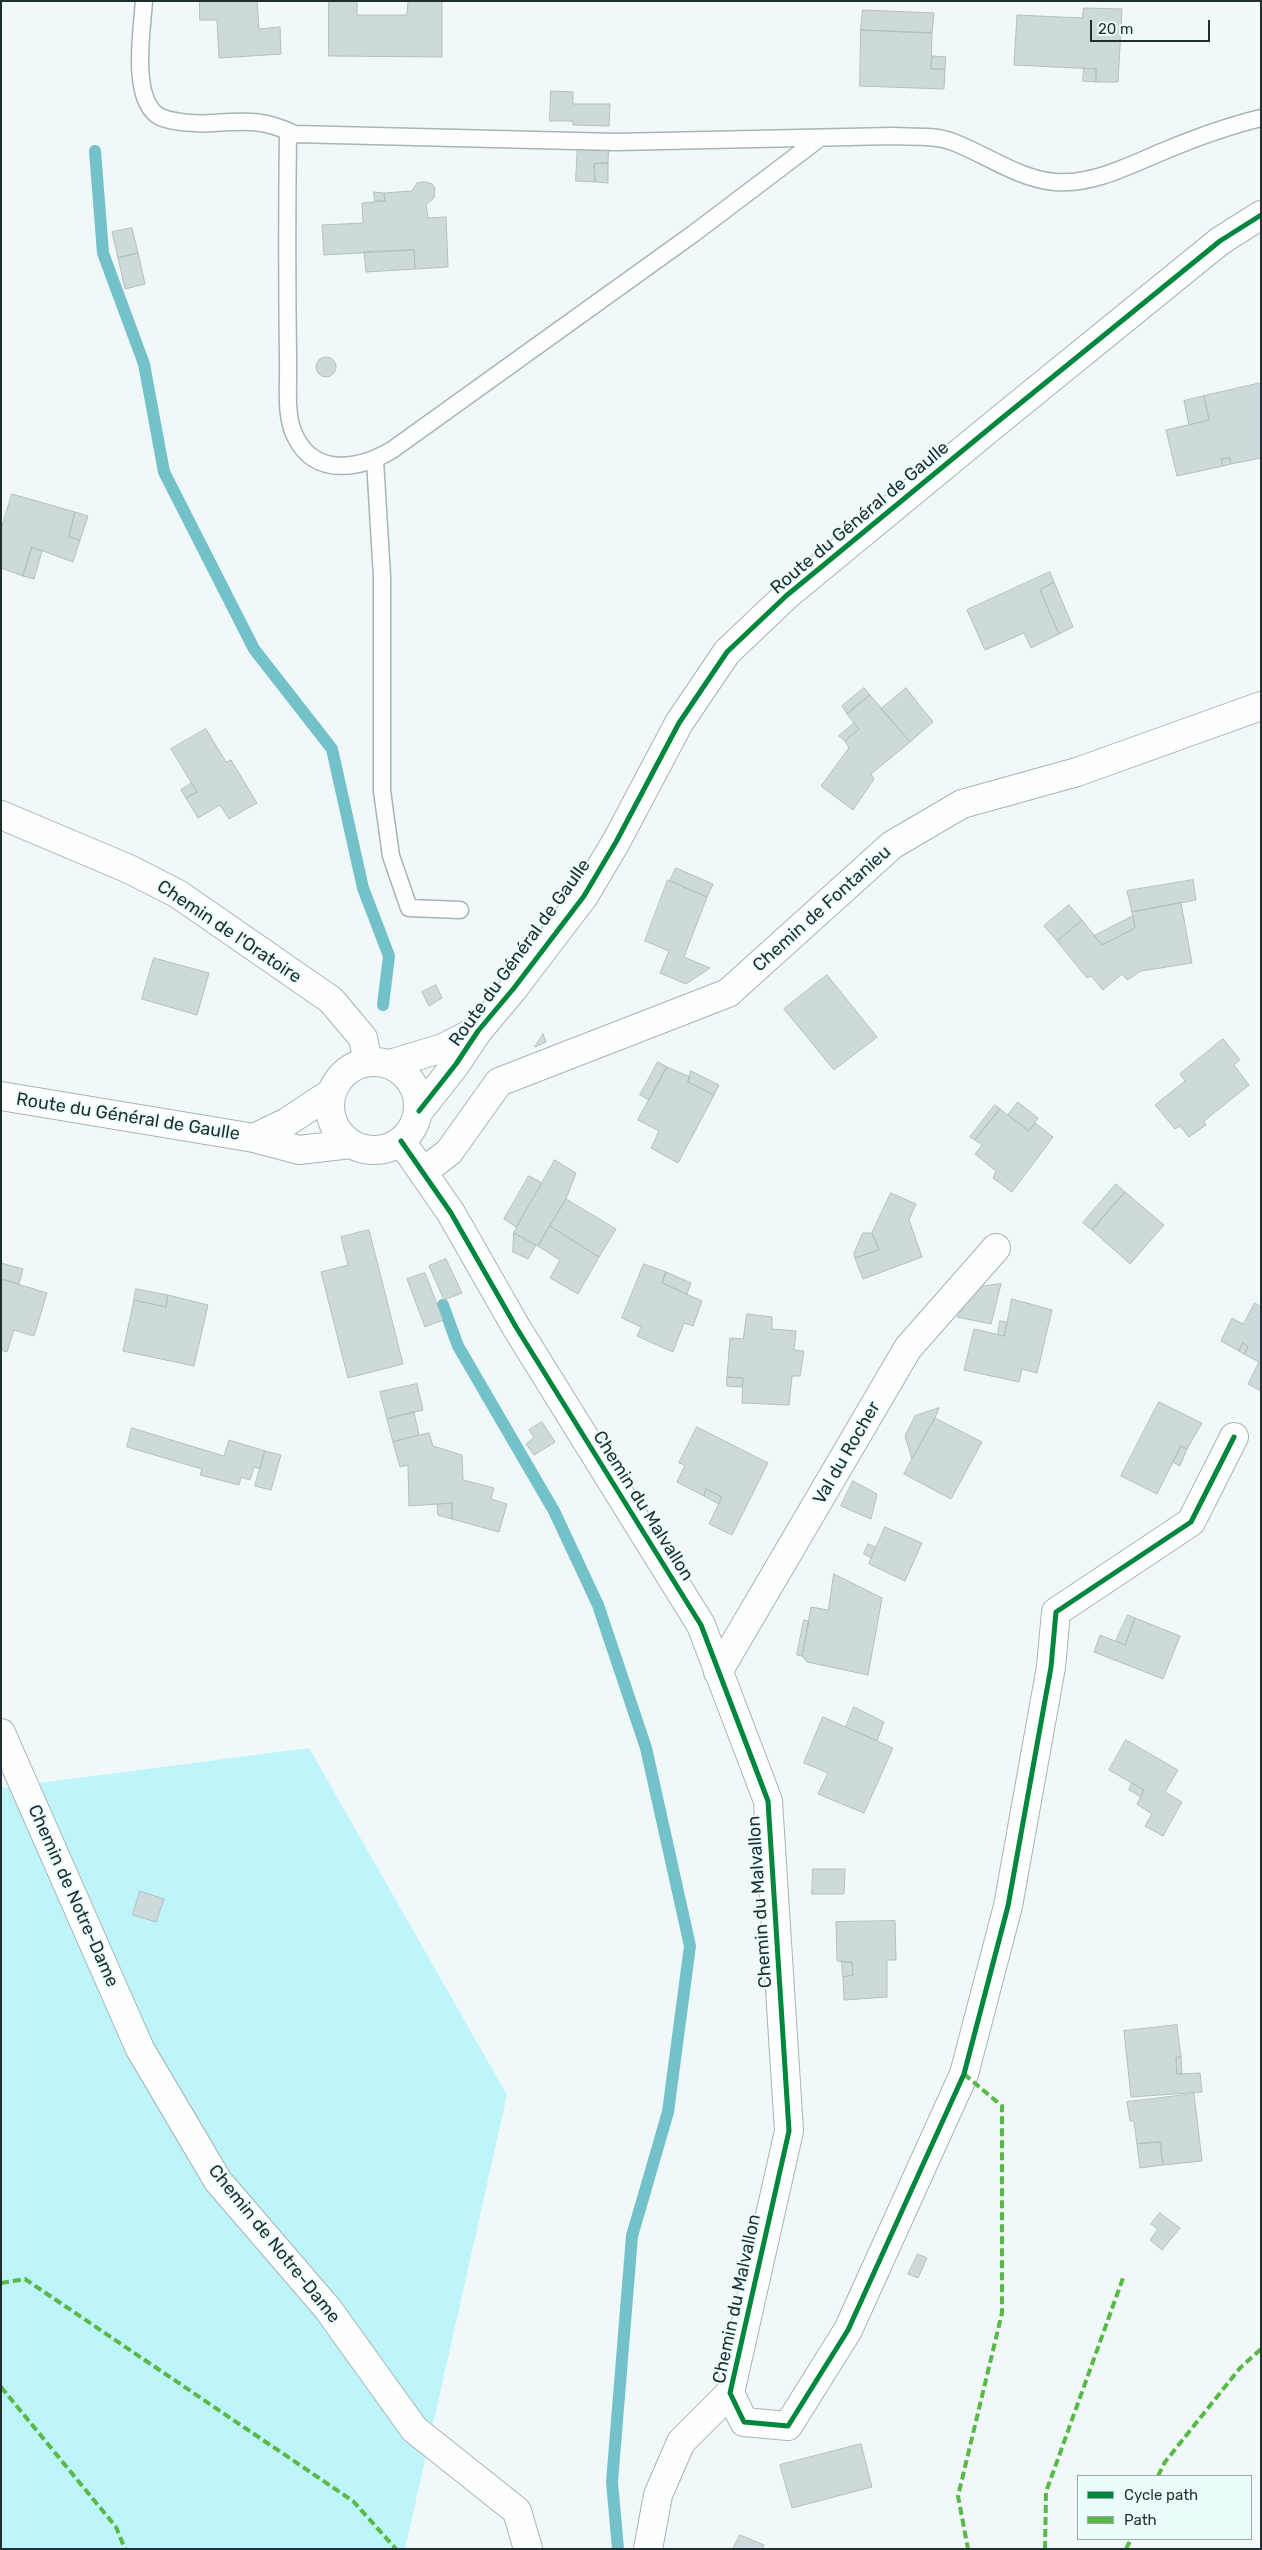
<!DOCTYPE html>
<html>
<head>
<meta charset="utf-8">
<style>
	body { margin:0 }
	#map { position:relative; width:1262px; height:2550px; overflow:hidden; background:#f0f8f9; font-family:Rubik,sans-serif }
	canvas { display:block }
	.frame { position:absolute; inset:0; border:2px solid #1f2f31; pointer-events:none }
	.legend { position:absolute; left:1077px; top:2475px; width:175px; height:65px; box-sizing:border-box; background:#ecfcfd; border:1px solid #9aaaab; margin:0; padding:6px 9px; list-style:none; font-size:15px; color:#1f2f31 }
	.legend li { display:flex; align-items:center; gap:10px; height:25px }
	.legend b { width:25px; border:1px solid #9aaaab }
	.scale { position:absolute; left:1090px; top:20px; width:120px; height:22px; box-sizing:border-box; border:2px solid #1f2f31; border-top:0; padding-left:6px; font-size:15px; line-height:18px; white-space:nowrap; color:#1f2f31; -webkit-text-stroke:4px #ecfcfd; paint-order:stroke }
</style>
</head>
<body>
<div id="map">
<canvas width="1262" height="2550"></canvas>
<div class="frame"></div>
<ul class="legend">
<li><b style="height:6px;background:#00873e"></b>Cycle path</li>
<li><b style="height:6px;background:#58b947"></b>Path</li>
</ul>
<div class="scale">20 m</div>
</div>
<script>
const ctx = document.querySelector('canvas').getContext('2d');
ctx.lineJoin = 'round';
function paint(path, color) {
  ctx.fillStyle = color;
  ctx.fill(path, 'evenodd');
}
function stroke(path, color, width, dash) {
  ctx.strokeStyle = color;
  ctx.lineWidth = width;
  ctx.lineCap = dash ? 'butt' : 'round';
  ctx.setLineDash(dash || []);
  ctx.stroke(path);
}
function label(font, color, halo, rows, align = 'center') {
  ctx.font = font + ' Rubik,sans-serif';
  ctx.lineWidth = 4;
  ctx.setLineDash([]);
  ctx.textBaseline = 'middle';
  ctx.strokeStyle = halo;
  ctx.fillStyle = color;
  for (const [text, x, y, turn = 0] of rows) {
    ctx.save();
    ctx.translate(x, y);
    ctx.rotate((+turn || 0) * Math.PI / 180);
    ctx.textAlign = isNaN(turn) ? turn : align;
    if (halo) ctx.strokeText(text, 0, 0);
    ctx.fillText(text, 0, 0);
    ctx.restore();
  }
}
const green = new Path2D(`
	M309,1748L507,2095L405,2549H1V1788Z`);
const stream = new Path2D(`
	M95,151L103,253L144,364L164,472L254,649L332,749L363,888L389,956L383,1005
	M443,1305L458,1346L554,1511L598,1605L646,1748L690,1946L668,2112L632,2236L612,2482L618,2549`);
const building = new Path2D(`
	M200,1H257L259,29L280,27L281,54L219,58L217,20H200Z
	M329,1H357V15H407L408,1H442V57L329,56Z
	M1084,8L1122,9L1118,82H1096V69L1014,65L1017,15L1082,18Z
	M863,10L934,13L932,33L861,30Z
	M861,30L932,33L931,69H945L944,89L860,86Z
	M933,56L946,57L945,69H931Z
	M1084,68L1096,69V82L1083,81Z
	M551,91L573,92V104H610L609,126L573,125V121H550Z
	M578,142L609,143L608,163L594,164L595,182L576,181Z
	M608,163V183L595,182L594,164Z
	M426,182L432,184L435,188L434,198L426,205L428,218L446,217L448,267L415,269L414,250L324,255L322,225L363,223L362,203L385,201L384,193L412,191L417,183Z
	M374,192L384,193L385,201H375Z
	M132,228L138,253L118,258L112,232Z
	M414,250L415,269L366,272L364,252Z
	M138,253L145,284L125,289L118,258Z
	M316 367a10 10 0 1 1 20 0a10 10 0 1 1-20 0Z
	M1261,383V458L1231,464L1230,458L1221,459L1223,466L1177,476L1166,430L1209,420L1204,396Z
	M1204,396L1209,420L1189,425L1184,401Z
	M1230,458L1231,464L1223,466L1221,459Z
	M12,494L75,512L69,537L80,540L73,562L32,547L23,576L1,568V530Z
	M75,512L88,516L80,540L69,537Z
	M32,547L42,551L34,579L23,576Z
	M1050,572L1054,582L1040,590L1059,634L1031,648L1024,633L985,650L967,610Z
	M1054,582L1073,627L1059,634L1040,590Z
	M864,688L870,695L847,714L842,706Z
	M906,688L933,722L910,742L881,709Z
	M870,695L910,742L871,774L874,779L853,810L821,786L849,748L845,741L859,729L847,714Z
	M854,723L859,729L845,741L839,736Z
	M206,729L226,762L231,760L257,803L229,819L220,805L198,818L186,798L197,792L171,749Z
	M192,783L197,792L186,798L181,790Z
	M676,868L713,884L707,897L670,881Z
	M668,880L707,897L684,957L710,968L686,984L660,973L669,951L645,941Z
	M1193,880L1196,900L1132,912L1127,891Z
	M1181,903L1192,963L1141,971L1127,980L1122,974L1103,990L1091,976L1087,978L1057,941L1082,920L1102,945L1135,928L1132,912Z
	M1069,905L1082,920L1057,941L1044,926Z
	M1133,916L1135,928L1102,945L1094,936Z
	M154,958L209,973L197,1015L142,999Z
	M827,975L877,1037L834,1070L784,1009Z
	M436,985L442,998L429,1006L422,992Z
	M543,1034L546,1042L535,1047Z
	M1223,1039L1240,1060L1234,1065L1249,1085L1204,1121L1206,1125L1189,1137L1180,1126L1175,1129L1155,1105L1185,1081L1180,1074Z
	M658,1062L667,1067L649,1100L640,1095Z
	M667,1067L690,1077L688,1082L714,1095L678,1163L651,1148L659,1131L638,1120Z
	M691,1071L719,1085L714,1095L688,1082Z
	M1018,1102L1038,1118L1029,1131L1008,1115Z
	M995,1105L1000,1109L975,1140L970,1137Z
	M1000,1109L1029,1131L1035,1123L1053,1137L1012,1192L993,1178L996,1171L975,1154L982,1145L975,1140Z
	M555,1160L576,1173L566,1199L538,1246L514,1233Z
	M529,1176L542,1183L516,1227L504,1219Z
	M1116,1184L1125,1192L1092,1230L1083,1223Z
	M1125,1192L1164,1225L1130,1264L1092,1230Z
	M891,1193L916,1204L909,1220L922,1257L863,1279L855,1258L879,1250L872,1233Z
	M566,1199L616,1229L599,1257L550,1226Z
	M550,1226L599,1257L578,1294L550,1278L560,1260L538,1246Z
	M369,1230L403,1364L348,1378L321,1272L348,1265L341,1237Z
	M514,1233L536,1245L528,1259L513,1252Z
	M863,1233H872L879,1250L855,1258L854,1254Z
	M446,1259L462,1293L444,1300L429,1266Z
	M1,1263L23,1269L19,1284L1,1279Z
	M644,1264L666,1272L662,1283L702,1301L693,1326L684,1323L673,1352L637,1336L641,1327L622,1318Z
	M666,1272L691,1283L687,1294L662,1283Z
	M425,1273L443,1320L425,1327L407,1279Z
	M1,1279L47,1293L34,1336L14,1330L7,1352L1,1350Z
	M1001,1284L991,1324L957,1317L977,1287Z
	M136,1289L168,1295L166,1307L134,1300Z
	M168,1295L208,1305L194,1366L123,1351L134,1300L166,1307Z
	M1012,1299L1052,1310L1037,1373L1022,1369L1019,1382L964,1370L974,1329L1004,1336Z
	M1255,1303L1261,1307V1391L1248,1384L1259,1362L1244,1354L1248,1347L1243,1343L1239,1351L1221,1341L1232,1318L1243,1324Z
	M747,1314L772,1317V1329L796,1331L794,1350L804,1351L800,1376H792L789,1405L742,1403L743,1378L727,1377L730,1338L743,1339Z
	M1000,1321L1007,1322L1004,1336L998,1335Z
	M1243,1343L1248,1347L1244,1354L1239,1351Z
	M727,1377L743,1378L742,1387L727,1386Z
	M417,1384L423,1410L387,1419L380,1392Z
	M1159,1402L1202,1423L1187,1449L1181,1446L1157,1494L1121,1476Z
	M939,1408L935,1418L912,1459L905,1436L915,1416Z
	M414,1412L419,1435L393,1442L387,1419Z
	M935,1418L982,1442L951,1499L904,1474Z
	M542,1422L555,1442L534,1455L526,1444L534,1437L529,1430Z
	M697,1427L768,1463L732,1535L709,1524L722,1497L706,1489L704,1496L677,1482L685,1465L679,1463Z
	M132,1428L224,1456L229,1440L265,1451L260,1469L254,1467L250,1480L241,1477L239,1485L200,1475L202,1469L127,1447Z
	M429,1433L433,1446L462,1455L463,1480L494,1488L491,1499L507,1504L499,1532L452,1519V1503L409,1506L408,1465L400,1467L393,1442Z
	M1181,1446L1187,1449L1180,1466L1173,1462Z
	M265,1451L281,1455L271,1490L255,1486Z
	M853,1481L877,1494L871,1519L841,1506Z
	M706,1489L722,1497L719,1504L704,1496Z
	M452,1503V1519L438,1515L437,1505Z
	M885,1527L922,1543L905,1581L869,1564Z
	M868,1544L876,1547L871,1558L864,1554Z
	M834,1574L882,1598L868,1675L807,1662L802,1656L811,1607L828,1610Z
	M1128,1615L1135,1618L1125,1645L1116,1641Z
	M1135,1618L1180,1636L1163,1679L1094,1652L1100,1635L1125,1645Z
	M804,1620L809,1621L802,1656L797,1655Z
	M854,1707L884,1722L877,1741L846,1727Z
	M823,1717L893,1748L864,1813L818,1794L828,1773L804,1763Z
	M1126,1740L1178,1770L1165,1792L1182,1802L1163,1836L1145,1826L1152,1814L1137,1804L1144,1790L1109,1770Z
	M1132,1783L1144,1790L1141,1797L1129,1790Z
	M813,1869H845L844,1894H812Z
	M140,1891L164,1899L156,1922L133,1915Z
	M895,1921L896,1960H887V1997L844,2000L843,1977L853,1975L852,1962L837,1961L836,1922Z
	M842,1962H852L853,1975L843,1977Z
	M1177,2025L1181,2057L1176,2058L1177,2074L1200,2073L1202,2092L1131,2097L1124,2031Z
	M1181,2057L1182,2074H1177L1176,2058Z
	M1194,2094L1202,2161L1163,2165L1160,2142L1137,2144L1134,2121H1130L1127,2102Z
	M1160,2142L1163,2165L1140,2168L1137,2144Z
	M1160,2213L1180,2228L1162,2250L1150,2240L1158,2229L1151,2224Z
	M918,2254L927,2258L918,2278L908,2274Z
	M861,2444L872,2487L792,2508L780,2465Z
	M740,2535L764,2545L762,2549H733Z`);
const lane = new Path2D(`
	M144,1C142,30 131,96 157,115C168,123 200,124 213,123C245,121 264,119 294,134L616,142L893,136C912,137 935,135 953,142C987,155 1019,179 1055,182C1093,185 1130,165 1164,151C1195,138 1228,126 1261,118
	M288,131C287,207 287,284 288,359C289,384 284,416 296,438C316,477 360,469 392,450L693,234L820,138
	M375,460L382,577V791L391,856L409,908L460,910`);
const street = new Path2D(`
	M1,815L129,869L178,894L331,1000L363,1038L368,1062
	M401,1141L451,1213L516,1327L701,1625L768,1801L789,2131L730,2393L744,2422L788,2426L848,2330L964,2074L1008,1906L1051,1667L1056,1612L1191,1522L1234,1437
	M423,1172L449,1152L499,1082L728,993L892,845L962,804L1077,772L1261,706
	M718,1672L908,1348L996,1248
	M1,1733L140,2049L218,2181L328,2309L414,2429L517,2511L528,2549
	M648,2549L658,2495L681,2442L730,2393`);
const secondary = new Path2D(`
	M330 1106a44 44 0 1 1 88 0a44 44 0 1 1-88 0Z
	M390,1064L443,1048L476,1031
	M1,1096L254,1138L299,1150L351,1144
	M419,1111L456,1064L478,1031L514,988L584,896L616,842L679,723L727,652L786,596L996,423L1220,241L1261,215
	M254,1138L287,1122L331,1093`);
const quiet = new Path2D(`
	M964,2074L1002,2106V2313L958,2496L968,2549
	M1,2283L25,2279L353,2501L396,2549
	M1,2387L116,2527L125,2549
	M1158,2476L1165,2462L1240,2368L1261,2349
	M1045,2549L1046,2492L1123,2278
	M1126,2549L1131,2539`);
const cycleway = new Path2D(`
	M419,1111L456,1064L478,1031L514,988L584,896L616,842L679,723L727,652L786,596L996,423L1220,241L1261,215
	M401,1141L451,1213L516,1327L701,1625L768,1801L789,2131L730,2393L744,2422L788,2426L848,2330L964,2074L1008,1906L1051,1667L1056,1612L1191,1522L1234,1437`);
const streetNames = [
	["Route du Général de Gaulle",860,518,-40],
	["Chemin de Fontanieu",822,909,-42],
	["Chemin de l'Oratoire",229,932,34],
	["Route du Général de Gaulle",520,953,-54],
	["Route du Général de Gaulle",128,1117,9],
	["Val du Rocher",847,1453,-60],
	["Chemin du Malvallon",643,1506,58],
	["Chemin de Notre-Dame",73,1896,66],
	["Chemin du Malvallon",760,1902,-94],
	["Chemin de Notre-Dame",274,2244,51],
	["Chemin du Malvallon",737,2299,-78]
];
paint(green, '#bef5fb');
stroke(stream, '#73c2ca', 12);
paint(building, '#cdd9da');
stroke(building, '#b4bfc0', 1);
stroke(lane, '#a9b4b5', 19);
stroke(street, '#a9b4b5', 30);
stroke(secondary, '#a9b4b5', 30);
stroke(lane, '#fdfefe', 16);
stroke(street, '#fdfefe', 28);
stroke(secondary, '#fdfefe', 28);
stroke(quiet, '#58b947', 4, [8, 4]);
stroke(cycleway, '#00873e', 5);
label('18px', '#1f2f31', '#ecfcfd', streetNames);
</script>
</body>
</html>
